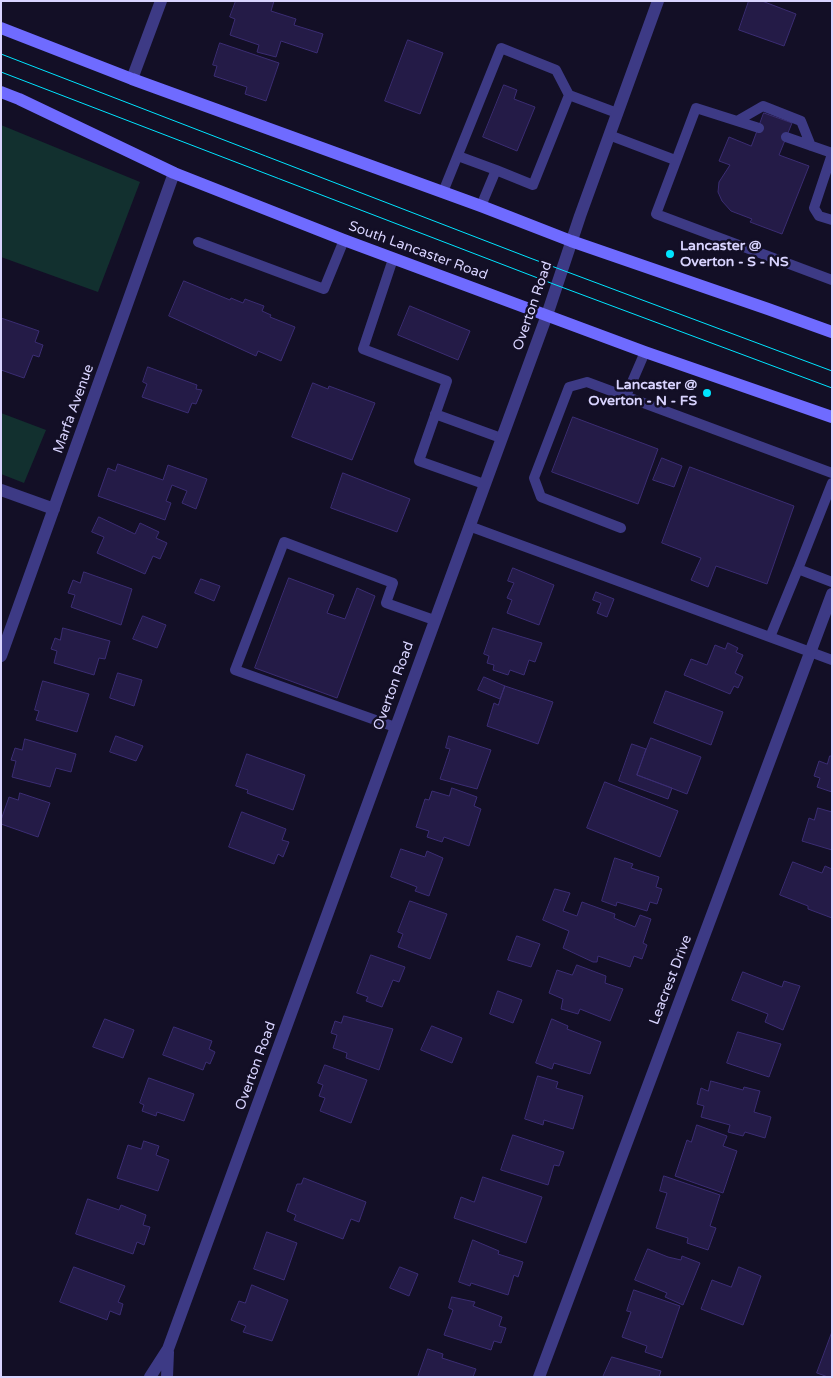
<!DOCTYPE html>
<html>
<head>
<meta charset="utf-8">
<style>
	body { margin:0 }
	#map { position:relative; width:833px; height:1378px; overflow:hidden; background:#130f26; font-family:"Varela Round",sans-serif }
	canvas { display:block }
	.frame { position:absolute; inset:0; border:2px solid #d9d4ff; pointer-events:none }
</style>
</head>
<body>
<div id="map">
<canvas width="833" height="1378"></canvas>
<div class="frame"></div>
</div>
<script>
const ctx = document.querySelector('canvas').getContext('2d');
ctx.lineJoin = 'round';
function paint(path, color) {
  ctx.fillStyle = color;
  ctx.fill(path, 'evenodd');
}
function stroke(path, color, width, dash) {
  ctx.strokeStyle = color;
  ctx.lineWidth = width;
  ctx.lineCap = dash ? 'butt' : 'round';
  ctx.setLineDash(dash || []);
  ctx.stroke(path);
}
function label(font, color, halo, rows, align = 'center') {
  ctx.font = font + ' "Varela Round",sans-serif';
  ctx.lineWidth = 5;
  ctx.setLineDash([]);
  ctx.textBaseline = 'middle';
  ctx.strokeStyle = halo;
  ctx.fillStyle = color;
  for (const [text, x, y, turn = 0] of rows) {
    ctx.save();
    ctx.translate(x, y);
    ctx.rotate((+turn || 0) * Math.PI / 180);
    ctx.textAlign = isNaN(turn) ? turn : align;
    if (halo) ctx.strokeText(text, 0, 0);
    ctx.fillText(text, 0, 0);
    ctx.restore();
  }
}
const green = new Path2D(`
	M1,125L140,182L98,292L1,257Z
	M1,413L46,430L24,483L1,474Z`);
const building = new Path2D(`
	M236,1H274L271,11L296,19L294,25L323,34L317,53L281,41L276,57L257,52L259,45L230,35L235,19L230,17Z
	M749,1H762L796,14L784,46L739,30Z
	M408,40L443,53L420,114L385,101Z
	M220,43L279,63L266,101L245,94L247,87L214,76L217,66L213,65Z
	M504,85L517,90L514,99L535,107L517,151L483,137Z
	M764,113L792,123L779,155L809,166L782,234L750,222L752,219L731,211L722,201L718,192L719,182L730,165L719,161L729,137L751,146Z
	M184,281L230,300L231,298L243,303L245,299L264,306L262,311L271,315L270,317L295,327L281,361L258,351L256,356L169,316Z
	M410,306L470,331L458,360L398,335Z
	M1,318L39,331L35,342L43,345L39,357L33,355L24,378L1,370Z
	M148,367L197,385L196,389L202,390L196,404L192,403L188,413L142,397L147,384L143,382Z
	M313,383L328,389L329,386L375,403L352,460L292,437Z
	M573,417L658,449L638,504L552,472Z
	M662,458L682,466L674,487L653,480Z
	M118,464L163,480L168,465L207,479L196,509L182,503L187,491L172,485L166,501L171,503L165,520L98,496L108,468L115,471Z
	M690,467L794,506L767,584L716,566L708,587L691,580L701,558L662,543Z
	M343,473L410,499L397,532L331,508Z
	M99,517L135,534L140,523L159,532L156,538L167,543L160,559L153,556L145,574L97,553L104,537L92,532Z
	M513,568L554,585L539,625L507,613L512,600L507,598L514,583L508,581Z
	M84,572L132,589L121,625L71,607L75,595L68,593L73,580L80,583Z
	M289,578L334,595L327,613L345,619L357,588L375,596L337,698L255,668Z
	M201,579L220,586L214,601L195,593Z
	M596,592L614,599L607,617L597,613L601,603L593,600Z
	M143,616L166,625L157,648L133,639Z
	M63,628L110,641L105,659L99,658L94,675L54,663L57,651L51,649L55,638L60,640Z
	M493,628L542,643L535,662L529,660L524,675L510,670L508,675L493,670L494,665L487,663L489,656L484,654Z
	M728,643L738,648L736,652L743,655L735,673L743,677L738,688L734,686L730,694L684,675L691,659L707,665L715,645L725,649Z
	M118,673L142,680L134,706L110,698Z
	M484,677L505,686L500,699L478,690Z
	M43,681L89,694L77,732L36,720L39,711L35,710Z
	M505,686L553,702L538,744L487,726L494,703L498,705Z
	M666,691L723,712L711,745L654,723Z
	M116,736L143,746L136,761L110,752Z
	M449,736L491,750L477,789L440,779L450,749L446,748Z
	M651,738L701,757L687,794L637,775Z
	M25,739L76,754L71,772L56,768L50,787L12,777L16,761L11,760L15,748L22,750Z
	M632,744L646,749L637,775L672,788L668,799L619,781Z
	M247,754L305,775L293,810L247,793L248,790L236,786Z
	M830,756H832V792L817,787L820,778L814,776L819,761L827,764Z
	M605,782L678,811L660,857L587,828Z
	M452,788L477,797L474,806L481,809L469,846L444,837L442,842L427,837L429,831L416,827L425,799L429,800L432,791L449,796Z
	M20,793L50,803L38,837L1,824V820L9,797L18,800Z
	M818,808L832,812V850L802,841L809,818L814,820Z
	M242,812L286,829L282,840L289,842L283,857L278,854L274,864L229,847Z
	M401,849L425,857L427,851L443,858L429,896L415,891L417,887L391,877Z
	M615,858L633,864L631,868L659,877L656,887L662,889L657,904L650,902L647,911L617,902L616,906L602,901Z
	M793,862L822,873L825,866L832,869V918L808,909V906L780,895Z
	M555,889L570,893L563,911L577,916L582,902L615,914L614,918L635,927L640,915L651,919L643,943L647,945L642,959L634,956L630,967L598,956L597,962H593L563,948L569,931L543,920Z
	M410,901L447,914L430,959L398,947L403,934L398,932Z
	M517,936L540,944L531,967L508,960Z
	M371,955L405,967L399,982L393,980L382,1007L366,1001L368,997L357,993Z
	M577,965L606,976L605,983L623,989L610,1021L580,1009L578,1014L561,1009L563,999L549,993L557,970L572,975Z
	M743,972L782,987L784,981L800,986L783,1030L765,1022L768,1014L732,1000Z
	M498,991L522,1000L513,1023L490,1014Z
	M344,1016L393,1029L379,1070L346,1058L347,1053L333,1048L337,1035L331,1033L335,1021L341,1023Z
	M105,1019L134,1030L123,1058L93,1047Z
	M552,1019L568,1026L567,1029L601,1042L590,1074L554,1063L552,1069L536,1063Z
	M432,1026L462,1038L452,1063L421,1050Z
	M174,1027L212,1041L209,1049L215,1052L210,1064L206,1062L203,1070L163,1055Z
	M738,1032L781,1044L769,1077L727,1063Z
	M325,1065L367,1080L351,1123L320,1111L325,1098L319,1096L323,1085L318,1083Z
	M538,1076L558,1082L556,1088L583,1096L573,1129L544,1120L543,1125L525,1119Z
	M149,1078L194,1094L184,1121L157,1112L156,1116L142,1111L144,1105L140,1103Z
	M711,1081L743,1090L744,1087L760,1091L754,1112L771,1117L765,1138L745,1132L743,1136L728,1132L730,1125L701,1117L704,1106L697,1104L701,1088L708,1091Z
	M697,1125L727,1136L723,1146L737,1151L723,1193L675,1176L687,1140L691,1142Z
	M513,1135L564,1152L559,1166L554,1165L548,1185L501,1170Z
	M144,1141L159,1146L156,1155L169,1160L158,1191L117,1178L128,1145L141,1149Z
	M664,1176L720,1195L710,1226L716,1228L708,1250L687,1243L688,1238L656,1228L667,1193L660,1191Z
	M483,1177L542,1197L526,1243L454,1218L461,1197L474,1202Z
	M304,1178L366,1202L359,1222L351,1219L343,1239L294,1220L296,1215L287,1211L297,1184H301Z
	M88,1199L119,1210L121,1205L146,1215L143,1225L150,1227L144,1245L137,1242L133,1254L76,1234Z
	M267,1232L297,1243L284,1280L254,1269Z
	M473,1240L499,1251L498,1254L523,1262L518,1277L514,1275L508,1295L471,1283L470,1286L459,1282Z
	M648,1249L668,1257L681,1260L682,1256L700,1263L683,1305L665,1297L667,1293L635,1280Z
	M74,1267L125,1286L118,1302L123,1304L120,1315L110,1311L107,1320L60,1302Z
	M400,1267L418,1274L409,1296L390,1288Z
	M739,1267L761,1276L743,1325L701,1309L712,1280L731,1287Z
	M252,1285L288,1300L272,1341L243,1332L246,1326L231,1320L239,1301L245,1303Z
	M634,1290L680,1306L662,1358L645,1352L647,1346L622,1337L631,1312L627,1311Z
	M452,1297L475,1302L473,1306L502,1317L499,1326L506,1328L501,1343L494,1341L491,1350L444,1335L453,1310L449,1308Z
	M832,1332V1377H828L817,1373Z
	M428,1349L443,1354L442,1358L476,1369L473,1377H418Z
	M612,1357L661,1371L659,1377H603Z`);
const service = new Path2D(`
	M737,121L763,106L801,121L811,146
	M759,128L696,108L656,214L832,280
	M609,135L675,160
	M786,137L832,153
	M832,154L814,208L819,216L832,220
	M458,156L496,170L481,206
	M496,170L533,185L569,95
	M443,192L501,48L556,70L569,95L617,113
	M198,242L324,289L344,240
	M393,259L363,349L447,381L419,461L484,484
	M626,396L645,352
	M435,414L501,438
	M832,483L798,569L832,582
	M469,526L832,660
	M621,528L541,497L534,478L569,387L587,382L832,473
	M770,637L798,569
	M395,727L235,670L284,542L393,583L386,603L434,620`);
const minor = new Path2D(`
	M132,79L161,1
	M1,490L54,509
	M1,656L174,173
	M539,1377L832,594`);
const tertiary = new Path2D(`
	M150,1377L168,1349L547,315L580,216L658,1
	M167,1377L168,1352`);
const secondary = new Path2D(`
	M1,28L132,79L481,206L571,241L768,309L832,332
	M1,92L19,99L174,173L344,240L645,352L832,417`);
const tram = new Path2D(`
	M1,54L530,258L832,371
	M1,72L556,285L832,388`);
const markers = [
	[670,254,5,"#00e5ff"],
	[707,393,5,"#00e5ff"]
];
const poiNames = [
	["Lancaster @",680,246],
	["Overton - S - NS",680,262],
	["Lancaster @",697,385,"right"],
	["Overton - N - FS",697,401,"right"]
];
const streetNames = [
	["South Lancaster Road",418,251,20],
	["Overton Road",533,306,-71],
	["Marfa Avenue",74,409,-70],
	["Overton Road",394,686,-70],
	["Leacrest Drive",671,980,-69],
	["Overton Road",256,1066,-70]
];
paint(green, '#12302f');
paint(building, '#241b47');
stroke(building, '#3b2d73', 1);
stroke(service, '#3d3a85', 10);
stroke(minor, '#3d3a85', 12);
stroke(tertiary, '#3d3a85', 12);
stroke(secondary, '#6f6bff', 12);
stroke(tram, '#00e5ff', 1);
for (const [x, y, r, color] of markers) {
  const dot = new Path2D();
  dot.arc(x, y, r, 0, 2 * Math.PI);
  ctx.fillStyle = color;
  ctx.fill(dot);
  stroke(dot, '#130f26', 2);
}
label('bold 14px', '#d9d4ff', '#130f26', poiNames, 'left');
label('14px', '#d9d4ff', '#130f26', streetNames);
</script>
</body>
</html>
